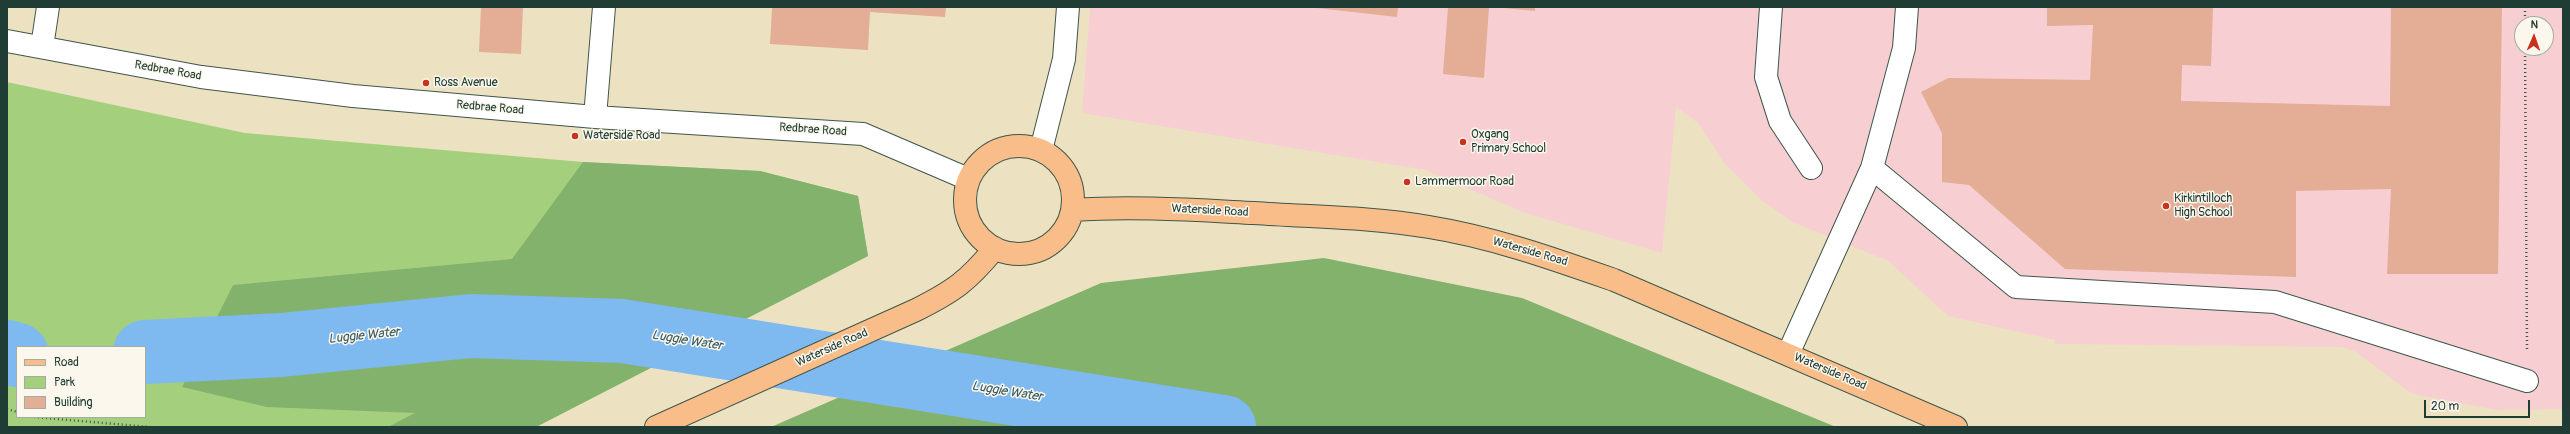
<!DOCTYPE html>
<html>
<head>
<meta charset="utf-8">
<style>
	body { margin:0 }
	#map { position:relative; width:2570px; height:434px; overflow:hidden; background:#ece2c1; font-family:Pangolin,sans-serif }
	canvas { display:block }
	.frame { position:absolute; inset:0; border:8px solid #1f3d34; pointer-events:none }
	.legend { position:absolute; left:16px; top:346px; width:130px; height:72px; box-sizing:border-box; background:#fbf7ec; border:1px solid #a3ada2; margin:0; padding:5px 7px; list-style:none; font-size:12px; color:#1f3d34 }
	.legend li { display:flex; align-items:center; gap:8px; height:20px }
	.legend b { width:20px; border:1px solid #a3ada2 }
	.north { position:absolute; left:2514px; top:16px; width:40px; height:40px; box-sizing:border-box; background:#fbf7ec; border:1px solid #a3ada2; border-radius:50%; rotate:2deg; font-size:11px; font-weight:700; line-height:16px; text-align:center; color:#1f3d34 }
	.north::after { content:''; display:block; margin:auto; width:14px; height:18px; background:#c8321e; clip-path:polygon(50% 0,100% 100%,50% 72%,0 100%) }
	.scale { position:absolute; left:2424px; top:400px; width:106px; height:18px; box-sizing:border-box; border:2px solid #1f3d34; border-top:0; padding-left:5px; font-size:12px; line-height:14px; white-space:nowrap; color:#1f3d34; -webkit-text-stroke:3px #fbf7ec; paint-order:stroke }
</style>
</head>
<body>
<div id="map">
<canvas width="2570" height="434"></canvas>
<div class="frame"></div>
<ul class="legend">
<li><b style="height:5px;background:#f8bd89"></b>Road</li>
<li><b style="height:11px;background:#a4d07d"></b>Park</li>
<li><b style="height:11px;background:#e3ad96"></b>Building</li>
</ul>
<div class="north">N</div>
<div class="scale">20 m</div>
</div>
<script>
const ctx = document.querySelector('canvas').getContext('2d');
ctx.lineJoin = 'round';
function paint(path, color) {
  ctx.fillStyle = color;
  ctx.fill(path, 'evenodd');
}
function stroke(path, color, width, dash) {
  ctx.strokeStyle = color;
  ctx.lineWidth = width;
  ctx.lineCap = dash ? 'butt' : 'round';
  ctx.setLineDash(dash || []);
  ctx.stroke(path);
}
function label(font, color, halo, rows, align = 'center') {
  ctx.font = font + ' Pangolin,sans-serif';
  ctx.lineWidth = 3;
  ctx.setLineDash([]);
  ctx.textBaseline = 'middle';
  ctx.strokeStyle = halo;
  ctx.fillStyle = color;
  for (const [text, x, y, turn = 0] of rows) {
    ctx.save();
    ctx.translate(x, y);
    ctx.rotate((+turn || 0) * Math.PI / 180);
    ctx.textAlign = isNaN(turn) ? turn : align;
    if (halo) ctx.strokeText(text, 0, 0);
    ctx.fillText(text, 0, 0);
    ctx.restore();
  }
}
const built = new Path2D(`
	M1090,7H2563V409L2496,410L2418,395L2408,391L2356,352L2342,347L2055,344V340L1948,316L1888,261L1792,222L1761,200L1725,164L1698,123L1676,107L1662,253L1525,213L1425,170L1082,113ZM2522,24H2546V48H2522Z`);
const green = new Path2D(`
	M7,82L245,133L583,162L760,171L858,196L868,256L536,427H7ZM17,347H145V417H17Z`);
const forest = new Path2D(`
	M583,162L760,171L858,196L868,256L536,427H388L415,413L267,407L182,387L233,285L512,259Z
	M1324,258L1522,298L1836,427H771L1101,283Z`);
const river = new Path2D(`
	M7,352L17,355
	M145,352L281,345L471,326L622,331L1224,427`);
const building = new Path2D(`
	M481,7H523L521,54L479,52Z
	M772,7H946L945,17L870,12L868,50L770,44Z
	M1308,7H1398L1397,17Z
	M1448,7H1489L1484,78L1443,74Z
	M1493,7H1535V11Z
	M2047,7H2213L2211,66L2182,65L2181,101L2390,106L2391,7H2502L2498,274H2387L2391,189L2296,191V277L2065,269L1969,185L1942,182V133L1921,92L1948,78L2090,80L2093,25L2047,26Z`);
const path = new Path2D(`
	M2525,7V24
	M2525,48L2527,349
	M7,409L17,412
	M34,417L150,427`);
const minor = new Path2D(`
	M1771,7L1766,77L1780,121L1811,168
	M7,41L201,77L353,96L595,117L863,134L968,179
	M42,47L48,7
	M595,117L604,7
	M1041,150L1064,59L1068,7
	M1872,168L1904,48L1907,7
	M1788,354L1872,168L2016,287L2275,302L2527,381`);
const major = new Path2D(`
	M965 200a54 54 0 1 1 108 0a54 54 0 1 1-108 0Z
	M1073,210C1133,206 1193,210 1254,213C1312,217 1371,217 1429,227C1492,237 1554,259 1614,280L1956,427
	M656,427L916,310C954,291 968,281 995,248`);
const markers = [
	[426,83,4,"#c8321e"],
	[575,136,4,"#c8321e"],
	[1463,142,4,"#c8321e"],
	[1407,182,4,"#c8321e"],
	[2166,206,4,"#c8321e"]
];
const streetNames = [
	["Redbrae Road",168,71,10],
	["Redbrae Road",490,108,5],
	["Redbrae Road",813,130,4],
	["Waterside Road",1210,211,3],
	["Waterside Road",1530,252,16],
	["Waterside Road",832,348,-24],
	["Waterside Road",1830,372,23]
];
const poiNames = [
	["Ross Avenue",434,83],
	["Oxgang",1471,135],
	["Primary School",1471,149],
	["Waterside Road",583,136],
	["Lammermoor Road",1415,182],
	["Kirkintilloch",2174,199],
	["High School",2174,213]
];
const waterNames = [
	["Luggie Water",364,336,-6],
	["Luggie Water",687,341,9],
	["Luggie Water",1007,392,9]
];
paint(built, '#f7cfd3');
paint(green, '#a4d07d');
paint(forest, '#83b26c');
stroke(river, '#7eb9f0', 64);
paint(building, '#e3ad96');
stroke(minor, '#3e5649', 24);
stroke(major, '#3e5649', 24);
stroke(path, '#3e5649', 2.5, [1, 3]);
stroke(minor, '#fff', 22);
stroke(major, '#f8bd89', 22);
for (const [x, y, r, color] of markers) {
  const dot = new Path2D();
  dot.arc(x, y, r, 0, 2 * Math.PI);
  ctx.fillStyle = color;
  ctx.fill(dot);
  stroke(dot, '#fbf7ec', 1.5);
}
label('12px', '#1f3d34', '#fbf7ec', streetNames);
label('12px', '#1f3d34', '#fbf7ec', poiNames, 'left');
label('italic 13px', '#375c63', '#fbf7ec', waterNames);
</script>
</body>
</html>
